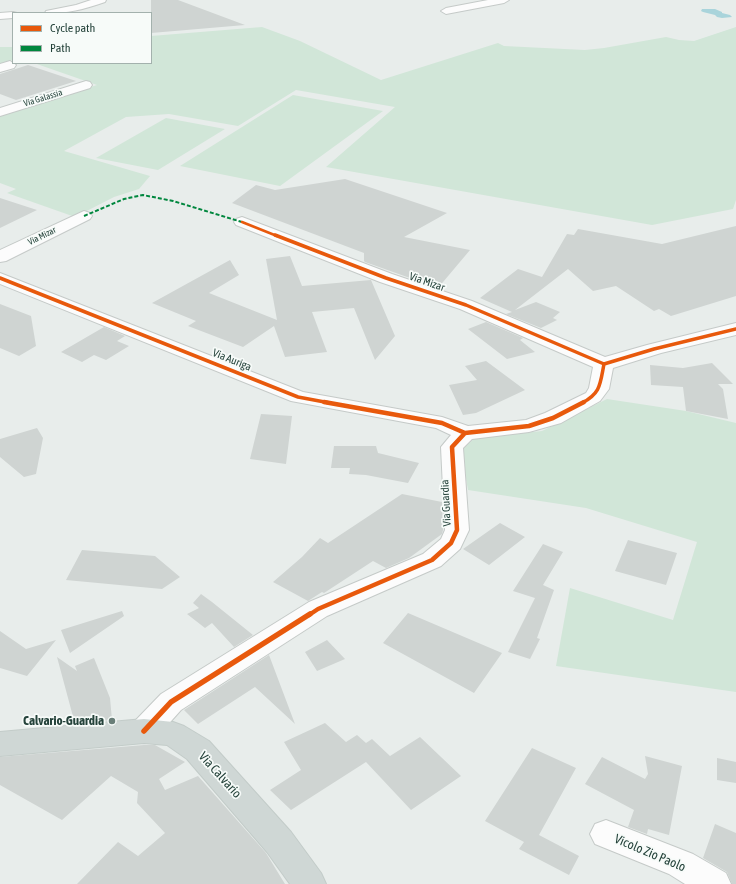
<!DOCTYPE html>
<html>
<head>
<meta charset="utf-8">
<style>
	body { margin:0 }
	#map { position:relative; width:736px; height:884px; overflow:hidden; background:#e8edeb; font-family:"Asap Condensed",sans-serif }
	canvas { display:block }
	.legend { position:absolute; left:12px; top:12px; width:140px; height:52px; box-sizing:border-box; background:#f7fbf9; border:1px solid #a3b1ad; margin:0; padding:5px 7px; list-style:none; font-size:12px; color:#24423a }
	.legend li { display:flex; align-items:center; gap:8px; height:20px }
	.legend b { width:20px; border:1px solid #a3b1ad }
</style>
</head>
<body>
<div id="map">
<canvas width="736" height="884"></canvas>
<ul class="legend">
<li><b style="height:5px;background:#e8590c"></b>Cycle path</li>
<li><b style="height:5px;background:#00873e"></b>Path</li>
</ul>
</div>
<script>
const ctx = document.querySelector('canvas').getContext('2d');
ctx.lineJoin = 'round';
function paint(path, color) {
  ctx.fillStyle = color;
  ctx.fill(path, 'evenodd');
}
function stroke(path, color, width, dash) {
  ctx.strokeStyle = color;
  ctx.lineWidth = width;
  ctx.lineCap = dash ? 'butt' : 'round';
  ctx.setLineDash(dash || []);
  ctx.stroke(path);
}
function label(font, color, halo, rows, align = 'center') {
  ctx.font = font + ' "Asap Condensed",sans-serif';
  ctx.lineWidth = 3.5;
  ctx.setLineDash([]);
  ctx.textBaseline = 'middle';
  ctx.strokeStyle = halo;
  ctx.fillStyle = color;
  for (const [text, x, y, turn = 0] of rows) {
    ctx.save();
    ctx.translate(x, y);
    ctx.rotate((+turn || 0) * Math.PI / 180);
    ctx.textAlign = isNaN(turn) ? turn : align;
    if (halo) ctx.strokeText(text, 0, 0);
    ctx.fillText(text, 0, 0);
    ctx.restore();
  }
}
const green = new Path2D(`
	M262,27L300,41L381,80L498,43L504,46L585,50L604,48L666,37L679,40L694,41L736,27V200L733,209L652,225L326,167L395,107L296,90L238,126L169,114L126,117L64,151L150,176L139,189L114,197L75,217L7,193L16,189L0,183V115L97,85L34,63H151V36Z
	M0,47H13V60L0,64Z
	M293,95L383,111L280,186L180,166Z
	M166,118L225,129L158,170L96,158Z
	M607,399L686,411L736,423V692L556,666L570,588L673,620L697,542L586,508L468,490L461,450L475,438L542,431Z`);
const water = new Path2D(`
	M702,9H715L722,12V13L730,15L732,17L722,18L717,17L715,15L703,12L701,11Z`);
const building = new Path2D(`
	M151,0H178L245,25L151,33Z
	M28,65L76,81L16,100L0,94V74Z
	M345,179L447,213L404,237L470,250L438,288L365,262L364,261V253L232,203L256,185L275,190Z
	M0,198L37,210L0,228Z
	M736,226V296L671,316L659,309L654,311L616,286L593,291L568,269L515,310L536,302L560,312L553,318L557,320L541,328L506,314L512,312L480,298L518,269L542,277L567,234L574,235L578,229L662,244Z
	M290,256L302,286L371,280L395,336L375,360L354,308L312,312L327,352L285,357L274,326L243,347L188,326L196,321L152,303L230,260L239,275L209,293L277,320L266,259Z
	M0,304L31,316L36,346L19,356L0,348Z
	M486,322L523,338L520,340L535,352L507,359L468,329Z
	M104,327L125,336L117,341L129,346L106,360L94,355L82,362L61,352Z
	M486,361L525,390L476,413L463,415L449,385L477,380L465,366Z
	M712,363L733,384H718L723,389L728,419L686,411L683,387L651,385L650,365L683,368Z
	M261,414L292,416L286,464L250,459Z
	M37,428L43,438L36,474L24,477L0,457V439Z
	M334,446H376L378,453L419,463L408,483L366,475L349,474L350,468H331Z
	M402,494L442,502L443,530L442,534L409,558L386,568L373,561L324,593L322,592L308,601L273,582L302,557L320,538L328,543Z
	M500,523L525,537L489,565L463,549Z
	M628,540L677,553L666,585L615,571Z
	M543,544L563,552L543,585L554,590L537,638L540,639L530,659L508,652L535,598L513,591Z
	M82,550L155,556L180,577L162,589L66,580Z
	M201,594L212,602L253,635L234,647L212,623L205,628L187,614L199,608L193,603Z
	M122,611L124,616L70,653L61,630Z
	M408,613L502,653L474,693L383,643Z
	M0,631L26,649L56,640L27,676L0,668Z
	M327,640L345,659L317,671L305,652Z
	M269,655L295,724L255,687L198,724L184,710Z
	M57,657L77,671L75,666L94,658L110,698L112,720L75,724Z
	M325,723L346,742L357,735L366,743L372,739L390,756L420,737L461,776L411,810L366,762L291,810L270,790L301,770L284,742Z
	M144,745H155L185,762L159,779L165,790L198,776L266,853L285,884H77L118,842L138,856L165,833L137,803L138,792L111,776L62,820L0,785V757Z
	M532,748L576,768L539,835L579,856L569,875L519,849L524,842L485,821Z
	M645,756L682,766L669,835L648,829L647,834L628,827L634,810L585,784L602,757L645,779L648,774Z
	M717,758L736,762V783L717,780Z
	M715,824L736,833V884H732L727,872L703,858Z`);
const minor = new Path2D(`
	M91,0H106L105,2C82,10 69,13 45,13L46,11L76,5Z
	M488,0H509L504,3L446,14L441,11L446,8Z
	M13,12L17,13H13V18L0,19V13Z
	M10,61L16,65L14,68L0,72V64Z
	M86,81L90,82L92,85L90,88L0,116V108Z
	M84,211L90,213L92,216L90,219L6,261L0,262V250Z
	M242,217L392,274L472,301L605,357L647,345L736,323V335L661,353L613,368L609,389L600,401L561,423L529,432L472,439L463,448L469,530L460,549L441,566L327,616L181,710L155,739L144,743L133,739L129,731L133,723L161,694L309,602L423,554L441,539L445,530L441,447L451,435L436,428L291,401L0,284V273L303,392L442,417L468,426L526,420L545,413L586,393L589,388L593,367L460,309L380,282L236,225L234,222L236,219Z
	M606,820L693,854L726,873L731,884H685L669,874L595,844L590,834L595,824Z`);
const major = new Path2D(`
	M144,719L173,722L184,726L209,741L291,832L321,873L326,884H290L267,852L187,759L167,745L144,743L0,756V732Z`);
const quiet = new Path2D(`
	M84,216L124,199L143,195L173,201L242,222`);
const cyclewayFar3 = new Path2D(`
	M242,222L277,236`);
const cyclewayFar2 = new Path2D(`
	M275,235L386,278L466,305L604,364
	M0,278L298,397L330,403
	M582,403C601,393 600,384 604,364L654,349L736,329`);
const cyclewayFar1 = new Path2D(`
	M324,402L442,423L465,433
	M309,615L318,609L432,560L451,543L457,530L452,447L465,433L529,426L553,418L584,402`);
const cycleway = new Path2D(`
	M144,731L171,702L310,614`);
const markers = [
	[112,721,4,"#697e78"]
];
const farStreetnames = [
	["Via Galassia",43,98,-17],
	["Via Mizar",42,236,-26]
];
const streetNames = [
	["Via Mizar",427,282,19],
	["Via Auriga",232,360,22],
	["Via Guardia",446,503,-93]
];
const nearPoinames = [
	["Calvario-Guardia",104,721]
];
const nearStreetnames = [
	["Via Calvario",220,775,48],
	["Vicolo Zio Paolo",650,853,23]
];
paint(green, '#d1e6d8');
paint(water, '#a9d4db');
paint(building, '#cfd4d2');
stroke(minor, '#c5cac8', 2);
stroke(major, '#c3ccc9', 2);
paint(minor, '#fcfcfc');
paint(major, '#cfd7d5');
stroke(quiet, '#00873e', 2, [4, 2]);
stroke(cyclewayFar3, '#e8590c', 2.5);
stroke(cyclewayFar2, '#e8590c', 3.5);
stroke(cyclewayFar1, '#e8590c', 4.5);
stroke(cycleway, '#e8590c', 5.5);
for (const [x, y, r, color] of markers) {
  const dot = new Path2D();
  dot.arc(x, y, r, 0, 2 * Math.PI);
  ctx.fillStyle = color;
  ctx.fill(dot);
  stroke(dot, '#f7fbf9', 1.5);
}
label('9px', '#24423a', '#f7fbf9', farStreetnames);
label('11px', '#24423a', '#f7fbf9', streetNames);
label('bold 13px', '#24423a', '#f7fbf9', nearPoinames, 'right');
label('13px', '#24423a', '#f7fbf9', nearStreetnames);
</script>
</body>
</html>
